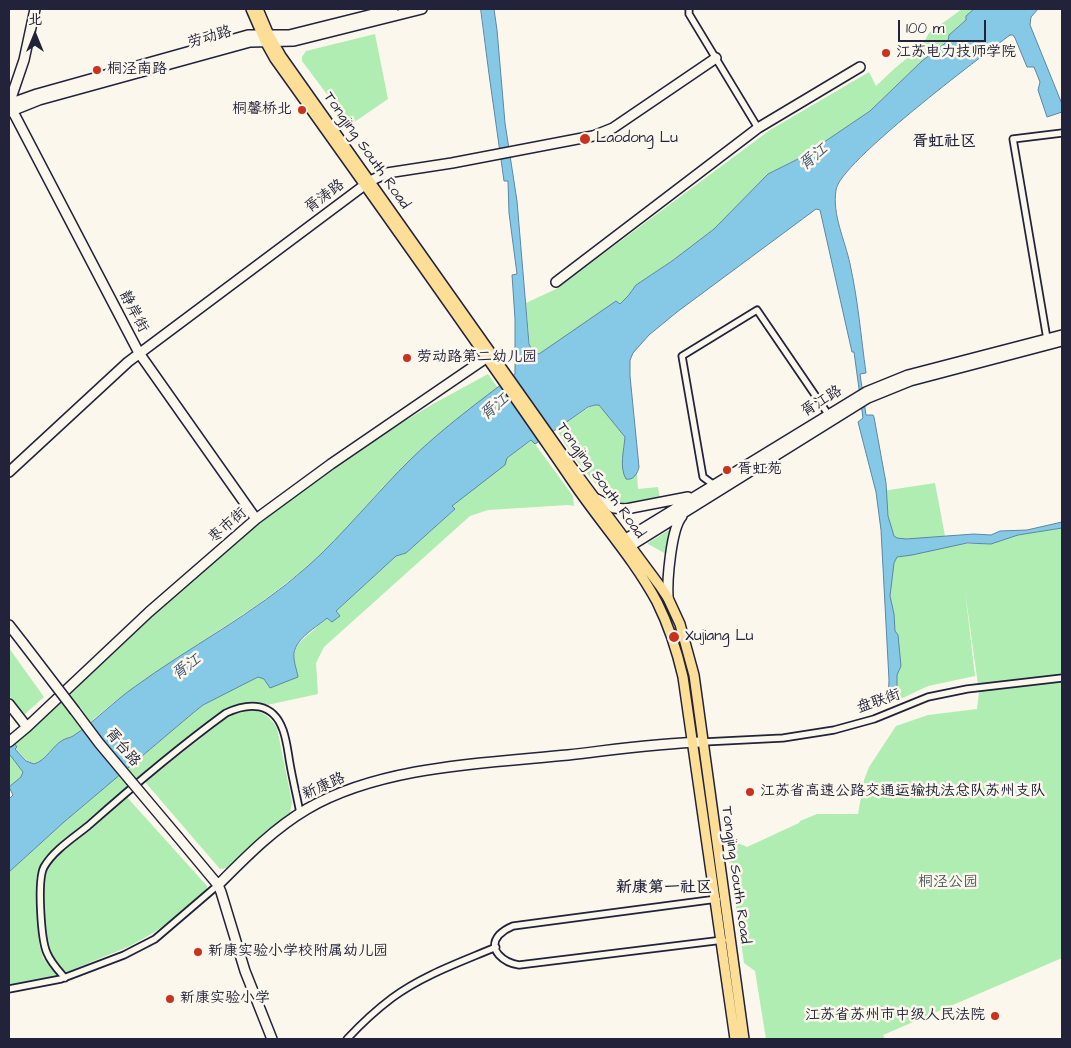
<!DOCTYPE html>
<html>
<head>
<meta charset="utf-8">
<style>
	body { margin:0 }
	#map { position:relative; width:1071px; height:1048px; overflow:hidden; background:#fbf7ec; font-family:"Architects Daughter","LXGW WenKai TC",sans-serif }
	canvas { display:block }
	.frame { position:absolute; inset:0; border:10px solid #22223b; pointer-events:none }
	.north { position:absolute; left:10px; top:10px; width:50px; height:50px; -webkit-text-stroke:4px #fbf7ec; paint-order:stroke; rotate:0deg; font-size:14px; font-weight:700; line-height:20px; text-align:center; color:#22223b }
	.north::after { content:''; display:block; margin:auto; width:18px; height:22px; background:#22223b; clip-path:polygon(50% 0,100% 100%,50% 72%,0 100%) }
	.scale { position:absolute; left:898px; top:20px; width:88px; height:22px; box-sizing:border-box; border:2px solid #22223b; border-top:0; padding-left:6px; font-size:15px; line-height:18px; white-space:nowrap; color:#22223b; -webkit-text-stroke:4px #fbf7ec; paint-order:stroke }
</style>
</head>
<body>
<div id="map">
<canvas width="1071" height="1048"></canvas>
<div class="frame"></div>
<div class="north">北</div>
<div class="scale">100 m</div>
</div>
<script>
const ctx = document.querySelector('canvas').getContext('2d');
ctx.lineJoin = 'round';
function paint(path, color) {
  ctx.fillStyle = color;
  ctx.fill(path, 'evenodd');
}
function stroke(path, color, width, dash) {
  ctx.strokeStyle = color;
  ctx.lineWidth = width;
  ctx.lineCap = dash ? 'butt' : 'round';
  ctx.setLineDash(dash || []);
  ctx.stroke(path);
}
function label(font, color, halo, rows, align = 'center') {
  ctx.font = font + ' "Architects Daughter","LXGW WenKai TC",sans-serif';
  ctx.lineWidth = 5;
  ctx.setLineDash([]);
  ctx.textBaseline = 'middle';
  ctx.strokeStyle = halo;
  ctx.fillStyle = color;
  for (const [text, x, y, turn = 0] of rows) {
    ctx.save();
    ctx.translate(x, y);
    ctx.rotate((+turn || 0) * Math.PI / 180);
    ctx.textAlign = isNaN(turn) ? turn : align;
    if (halo) ctx.strokeText(text, 0, 0);
    ctx.fillText(text, 0, 0);
    ctx.restore();
  }
}
const green = new Path2D(`
	M962,9H974L966,16V20L949,35L948,41L922,61L870,111L802,157L768,174L714,229L672,261L636,285L628,296L620,304L541,353L537,354L530,348L526,303L556,289L770,130L869,72L876,86L895,68L921,47L929,33Z
	M375,34L388,99L350,125L302,61V57L306,51Z
	M488,374L498,388L454,422L382,488L346,529L306,568L260,603L144,680L114,702L72,737L63,740L41,761L34,764L29,763L15,748L17,747L15,744L68,690L108,653L245,533L350,456L393,428L433,404Z
	M595,405H599L602,408L625,437L622,463L629,480L637,473L638,489L658,487L660,499L624,503L607,498L573,456L556,429L588,408Z
	M532,440L573,496L574,506L568,505L488,510L470,516L324,647L316,663L318,694L267,705L243,703L226,709L208,722L49,854L40,866L36,879L39,943L43,958L58,976L9,987V872L64,822L193,713L203,705L258,677L264,679L270,688L294,658L295,649L299,643L327,618L332,622L339,616L336,611L396,556L406,553L454,510L452,506L507,458Z
	M935,483L945,536L956,535L960,544H991L1018,535L1062,528V958L883,1035L885,1039H766L755,971L744,963L726,838L747,847L799,823L800,821L817,814H858L864,780L869,767L896,726L928,715L977,709L979,692L965,591L975,676L928,686L888,705L889,680L881,530L876,492Z
	M672,528L668,555L648,544V543Z
	M9,648L44,697L25,714L22,713L9,695Z
	M245,709C260,709 270,716 277,728L292,802L290,813L272,827L231,866L227,868L220,869L145,782L230,715Z
	M10,754L23,772L21,777L9,787Z
	M126,796L207,886V893L201,899L153,933L130,946L67,972C41,961 44,906 42,882L43,875L52,861Z`);
const water = new Path2D(`
	M481,9H494L497,30L505,123L517,201L529,344L532,350L539,354L616,301L620,304L628,296L636,285L672,261L714,229L768,174L802,157L870,111L922,61L948,41L949,35L966,20V16L974,9H1038L1031,17L1030,25L1062,104V112L1047,117L1038,90L1040,82L1034,67H1027L1015,38L1013,35H1010C982,56 839,163 836,190C832,215 845,240 850,264C858,300 861,337 866,373L860,374L866,415H873L874,417L886,483L888,516L894,536L897,538L906,539L974,534L991,535L1000,531L1027,530L1062,522V528L1018,535L991,544L967,543L912,555L897,557L894,563L890,596L894,614L895,631L898,635L901,666L897,675V688L888,705L889,680L881,530L876,492L858,422L863,418L854,352H852L820,210L816,209L677,312L649,335L633,353L630,360V376L639,467C638,473 633,481 626,479C619,467 624,450 625,437L599,405H595L588,407L535,444L531,440L507,458L505,465L452,506L455,509L406,553L396,556L336,611L340,616L332,622L327,618C317,627 296,638 294,653C293,661 297,670 298,677L270,688L264,679L258,677L203,705L193,713L64,822L9,872V799L13,795L9,787L21,777L23,772L10,755H9V736L17,747L15,749L26,761L34,764C47,760 52,746 63,740C66,738 70,738 73,736C94,722 112,703 133,688C189,647 254,614 307,567C345,533 376,493 412,458C444,427 480,401 515,374V319L512,275L517,274L509,213L508,181H504L489,74Z`);
const street = new Path2D(`
	M689,9V14L758,128
	M1047,339L1013,139L1062,133
	M714,485L703,477L682,356L757,310L828,414
	M703,742L783,738L834,730L874,719L928,697L967,689L1062,678
	M717,899L513,926C508,928 503,931 499,935C486,950 505,963 519,965L723,940
	M65,978C58,970 51,963 47,953C41,940 37,880 44,867C53,851 73,838 88,826C132,787 178,748 226,713C249,702 273,702 283,730C287,741 288,753 290,764C293,781 297,797 300,813
	M9,989L61,979L124,955L155,939L218,885
	M347,1039C361,1024 376,1010 392,998C423,975 461,962 496,947`);
const secondary = new Path2D(`
	M9,104L139,353L256,519
	M9,104L37,94L248,35H289L393,9
	M9,104L24,60L35,9
	M9,112L39,100L250,42L294,41L422,9
	M556,282L758,128L860,67
	M9,472L128,362L370,181L387,173L452,163L593,136L613,128L716,58
	M597,499L614,508L626,509L688,497
	M619,543L866,392L908,375L1062,335
	M624,550L868,398L910,381L1062,341
	M668,598C667,580 671,529 682,516
	M9,625L23,643
	M9,704L27,727
	M75,711L99,743L130,780
	M9,742L27,727L149,612L256,519L331,464L486,358
	M178,837L218,885L221,892L245,971L272,1039
	M218,885C245,858 273,829 307,809C380,766 485,763 568,755C612,750 658,743 703,742`);
const primary = new Path2D(`
	M251,9L265,41L275,59C375,199 476,340 573,482C600,522 634,559 657,602C669,626 677,651 683,677L735,1039
	M258,9L269,35L281,56L568,462L660,586L668,598L680,624L694,675L744,1039`);
const secondaryBridge = new Path2D(`
	M23,643L75,711
	M130,780L178,837`);
const markers = [
	[886,53,5,"#c8321e"],
	[97,70,5,"#c8321e"],
	[302,110,5,"#c8321e"],
	[585,139,6,"#c8321e"],
	[407,358,5,"#c8321e"],
	[727,470,5,"#c8321e"],
	[674,637,6,"#c8321e"],
	[750,792,5,"#c8321e"],
	[198,952,5,"#c8321e"],
	[170,999,5,"#c8321e"],
	[995,1016,5,"#c8321e"]
];
const streetNames = [
	["劳动路",210,38,-16],
	["Tongjing South Road",366,151,55],
	["胥涛路",325,197,-37],
	["静岸街",133,312,62],
	["胥江路",822,402,-32],
	["Tongjing South Road",600,481,54],
	["枣市街",228,526,-41],
	["盘联街",879,702,-19],
	["胥台路",122,748,50],
	["新康路",324,787,-24],
	["Tongjing South Road",735,875,82]
];
const poiNames = [
	["江苏电力技师学院",896,53],
	["桐泾南路",107,70],
	["桐馨桥北",292,110,"right"],
	["Laodong Lu",596,139],
	["劳动路第二幼儿园",417,358],
	["胥虹苑",737,470],
	["Xujiang Lu",685,637],
	["江苏省高速公路交通运输执法总队苏州支队",760,792],
	["新康实验小学校附属幼儿园",208,952],
	["新康实验小学",180,999],
	["江苏省苏州市中级人民法院",985,1016,"right"]
];
const parkNames = [
	["桐泾公园",948,883]
];
const neighbourhoodNames = [
	["胥虹社区",944,143],
	["新康第一社区",664,889]
];
const waterNames = [
	["胥江",814,158,-39],
	["胥江",495,408,-40],
	["胥江",187,668,-37]
];
paint(green, '#afedb3');
paint(water, '#86c9e7');
stroke(water, '#5e86a2', 1);
stroke(street, '#22223b', 9);
stroke(secondary, '#22223b', 12);
stroke(primary, '#22223b', 12);
stroke(street, '#fbf7ec', 5.5);
stroke(secondary, '#fbf7ec', 9);
stroke(primary, '#fcde96', 9);
stroke(secondaryBridge, '#22223b', 12, []);
stroke(secondaryBridge, '#fbf7ec', 9);
for (const [x, y, r, color] of markers) {
  const dot = new Path2D();
  dot.arc(x, y, r, 0, 2 * Math.PI);
  ctx.fillStyle = color;
  ctx.fill(dot);
  stroke(dot, '#fbf7ec', 2);
}
label('15px', '#22223b', '#fbf7ec', streetNames);
label('15px', '#22223b', '#fbf7ec', poiNames, 'left');
label('15px', '#455559', '#fbf7ec', parkNames);
label('bold 16px', '#22223b', '#fbf7ec', neighbourhoodNames);
label('italic 16px', '#40546f', '#fbf7ec', waterNames);
</script>
</body>
</html>
